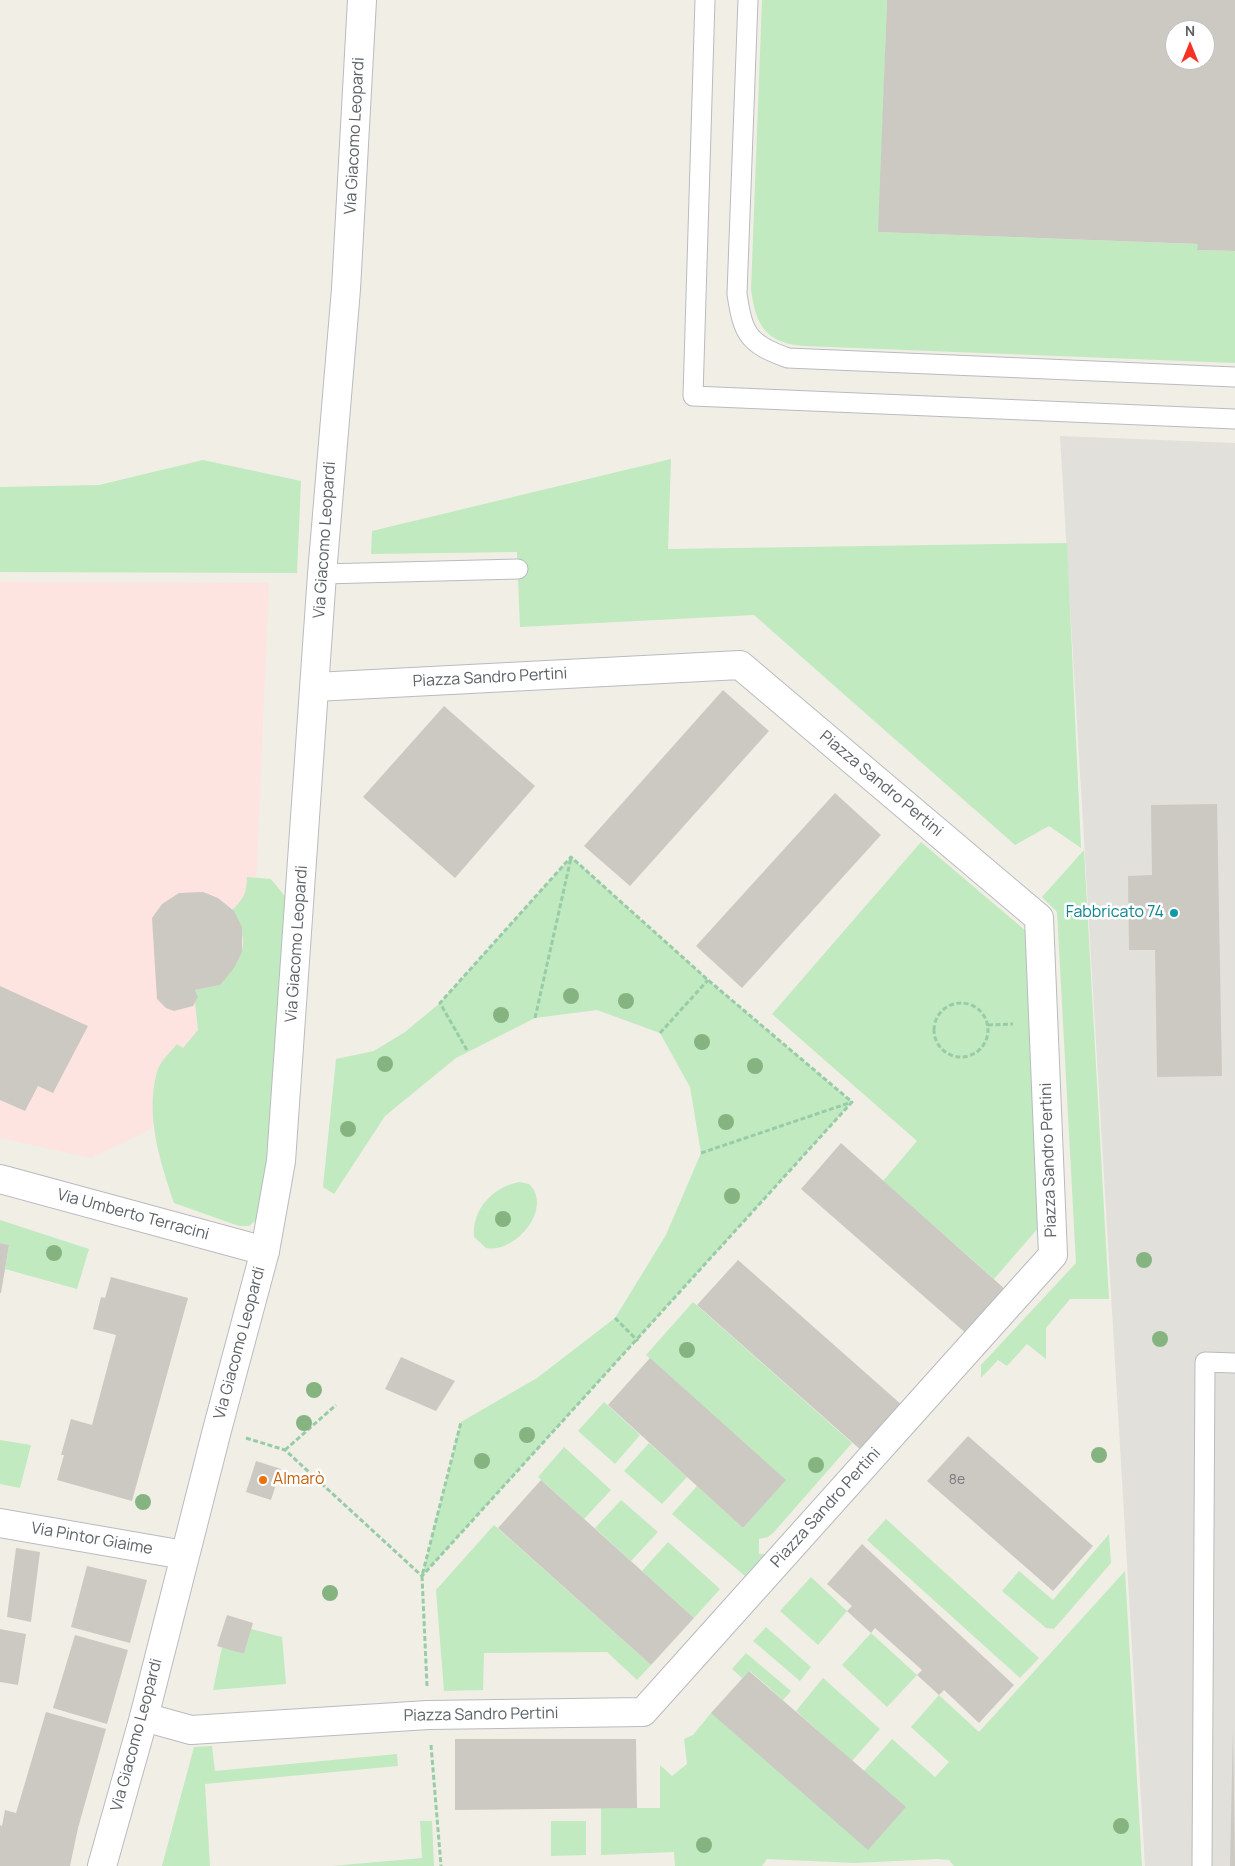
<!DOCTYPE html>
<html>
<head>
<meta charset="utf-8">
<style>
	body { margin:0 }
	#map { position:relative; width:1235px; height:1866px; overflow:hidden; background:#f1eee5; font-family:Manrope,sans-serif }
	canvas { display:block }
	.north { position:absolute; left:1165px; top:20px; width:50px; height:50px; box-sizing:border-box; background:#fff; border:1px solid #bec0c2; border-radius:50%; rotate:0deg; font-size:14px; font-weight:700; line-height:20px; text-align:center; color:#5d6267 }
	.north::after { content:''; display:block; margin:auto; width:18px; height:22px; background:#f73224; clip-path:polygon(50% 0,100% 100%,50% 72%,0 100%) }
</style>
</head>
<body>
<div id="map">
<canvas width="1235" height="1866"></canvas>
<div class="north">N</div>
</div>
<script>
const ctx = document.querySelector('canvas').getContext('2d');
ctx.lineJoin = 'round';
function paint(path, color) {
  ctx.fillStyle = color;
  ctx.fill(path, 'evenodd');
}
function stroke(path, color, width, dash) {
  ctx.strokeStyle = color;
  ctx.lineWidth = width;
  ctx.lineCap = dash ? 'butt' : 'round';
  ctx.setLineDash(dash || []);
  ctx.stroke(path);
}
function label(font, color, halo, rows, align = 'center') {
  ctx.font = font + ' Manrope,sans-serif';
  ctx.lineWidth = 5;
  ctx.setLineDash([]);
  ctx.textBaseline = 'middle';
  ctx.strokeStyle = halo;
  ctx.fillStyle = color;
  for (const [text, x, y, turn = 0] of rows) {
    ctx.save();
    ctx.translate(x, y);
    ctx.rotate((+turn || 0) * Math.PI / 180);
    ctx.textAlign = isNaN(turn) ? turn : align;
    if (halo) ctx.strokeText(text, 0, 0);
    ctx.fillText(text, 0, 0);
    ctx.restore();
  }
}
const industrial = new Path2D(`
	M1060,436L1235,443V1866H1145Z`);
const medical = new Path2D(`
	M0,582L269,583L251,1002L149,1130L91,1158L0,1138Z`);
const green = new Path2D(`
	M762,0H887L879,232L1198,244V250L1235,251V363L804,346C766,343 756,326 751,290Z
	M671,459L668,549L1067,543L1081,848L1049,826L1015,845L754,615L520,627L517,552L371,554L372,531Z
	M203,460L301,481L297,573L0,572V487L99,485Z
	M921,842L1026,931L1040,1226L994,1279L883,1181L917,1141L772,1014Z
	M1084,850L1109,1299H1070L1046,1328V1359L1027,1344L1007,1366L998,1360L981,1378V1365L1076,1263L1057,912L1042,897Z
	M571,857L708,980L852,1102L422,1576L461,1422L537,1378L615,1318L666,1235L701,1153L690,1087L660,1033L597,1010L535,1018L456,1058L385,1116L334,1194L323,1187L336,1059L374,1051L405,1032L440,1003Z
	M247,877L271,879L291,904L272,1172L261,1216L249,1226H239L174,1203C160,1161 145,1115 157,1072C159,1062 171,1052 177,1044L183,1048L198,1030L195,1003L198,997L195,990L220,985C241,952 254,948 231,911C243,900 247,893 247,877Z
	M519,1182L529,1184C554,1208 515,1254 486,1248L474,1237C472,1209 493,1187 519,1182Z
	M0,1220L89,1249L77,1289L5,1269L9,1245L0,1243Z
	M693,1302L852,1443L774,1532L768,1537L759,1539V1554H765L745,1576L672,1514L697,1486L743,1528L785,1480L646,1355Z
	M604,1402L640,1435L615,1464L578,1431Z
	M0,1440L31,1445L20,1488L0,1484Z
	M649,1443L687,1477L662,1504L624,1471Z
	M564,1447L611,1490L584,1519L538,1477Z
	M621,1500L658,1532L631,1561L595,1528Z
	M886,1519L1039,1658L1020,1678L867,1540Z
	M494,1525L651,1665L637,1680L607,1652L484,1653L483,1690L444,1691L436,1590Z
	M1109,1534L1111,1563L1054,1629L1046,1628L1002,1591L1019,1571L1053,1600Z
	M668,1542L720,1589L694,1618L642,1571Z
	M1125,1571L1142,1866H954L949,1860L937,1859L855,1863L767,1859L762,1866H675L674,1852L601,1855V1808H660V1765L672,1776L687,1764L684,1739L693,1735L711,1713L864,1771L892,1739L935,1777L949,1762L911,1727L939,1695L979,1732Z
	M811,1577L847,1611L818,1645L780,1611Z
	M766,1627L811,1667L800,1681L753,1641Z
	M251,1629L282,1637L286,1684L213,1690L222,1647L244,1654Z
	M871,1633L917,1675L887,1707L842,1665Z
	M746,1653L791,1691L783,1700L750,1671L742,1678L732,1669Z
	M823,1678L880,1729L852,1761L796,1711Z
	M212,1746L215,1771L397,1754L398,1766L205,1784L210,1866H162L194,1747Z
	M420,1821H432L434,1866H332L422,1858Z
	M551,1821H586V1855L551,1856Z`);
const building = new Path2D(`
	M887,0H1235V251L1197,250L1198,244L878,232ZM1175,30H1205V60H1175Z
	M723,690L769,731L630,886L584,846Z
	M444,706L535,786L455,878L363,797Z
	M835,793L881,835L742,988L696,946Z
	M1217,804L1222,1076L1157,1077L1155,950H1129L1128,876L1152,875L1151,805Z
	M203,892L218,898L234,911L242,927V952L234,968L220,985L195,990L198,997L193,1006L174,1011L166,1008L157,999L152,918L162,904L179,893Z
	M0,986L88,1026L53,1093L38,1086L25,1111L0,1100Z
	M841,1143L1007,1291L968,1335L801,1189Z
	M0,1243L9,1245L1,1293H0Z
	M738,1260L903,1406L862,1451L697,1305Z
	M111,1277L188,1298L132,1501L57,1480L64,1455H61L71,1419L92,1425L116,1335L93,1329L101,1297L105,1298Z
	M401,1357L455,1381L436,1411L385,1389Z
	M650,1358L786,1480L743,1528L608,1405Z
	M968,1436L1093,1546L1053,1591L927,1481Z
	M256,1461L281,1469L271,1500L246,1492Z
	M541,1480L694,1618L651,1665L498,1528Z
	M862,1544L1014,1685L979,1723L944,1690L939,1695L917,1675L922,1670L875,1628L871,1633L847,1611L852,1606L827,1584Z
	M16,1548L40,1552L31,1622L7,1617Z
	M87,1566L147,1580L130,1643L71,1627Z
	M227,1615L253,1623L244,1654L217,1646Z
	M0,1629L26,1634L18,1685L0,1682Z
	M75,1635L128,1650L107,1724L53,1708Z
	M749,1671L906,1807L868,1850L711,1713Z
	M46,1712L106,1729L78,1828L70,1866H0V1825L2,1826L5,1810L16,1813Z
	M1233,1728L1235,1866H1230Z
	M455,1739H636L637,1808L455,1810Z`);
const path = new Path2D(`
	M934 1030a27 27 0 1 1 54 0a27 27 0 1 1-54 0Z
	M535,1018L571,858
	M988,1025L1013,1024
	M660,1033L708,980
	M701,1153L852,1102
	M615,1318L638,1341
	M246,1438L285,1450L422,1576L852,1102L708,980L571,857L440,1003L468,1052
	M285,1450L336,1405
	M427,1686L422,1576L461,1422
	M431,1745L441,1866`);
const service = new Path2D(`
	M705,0L693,396L1235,419
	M748,0L737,294C743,334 748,344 788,358L1235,377
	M322,574L518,569
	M1202,1866L1205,1362L1235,1363`);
const minor = new Path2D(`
	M0,1179L265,1251
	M0,1523L184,1555
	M144,1717L191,1730L428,1715L643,1712L1053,1255L1039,918L740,665L315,687`);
const tertiary = new Path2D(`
	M102,1866L144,1717L217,1430L265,1251L281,1161L322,574L346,289L362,0`);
const trees = [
	[571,996],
	[626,1001],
	[501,1015],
	[702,1042],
	[385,1064],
	[755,1066],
	[726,1122],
	[348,1129],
	[732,1196],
	[503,1219],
	[54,1253],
	[1144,1260],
	[1160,1339],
	[687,1350],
	[314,1390],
	[304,1423],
	[527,1435],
	[1099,1455],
	[482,1461],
	[816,1465],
	[143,1502],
	[330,1593],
	[1121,1826],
	[704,1845]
];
const markers = [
	[1174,913,5,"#0f9aa8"],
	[263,1480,5,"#e8710a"]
];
const numberNames = [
	["8e",957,1480]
];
const streetNames = [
	["Via Giacomo Leopardi",355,136,-87],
	["Via Giacomo Leopardi",325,540,-86],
	["Piazza Sandro Pertini",490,678,-3],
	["Piazza Sandro Pertini",881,784,40],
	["Via Giacomo Leopardi",297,944,-86],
	["Piazza Sandro Pertini",1049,1160,-92],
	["Via Umberto Terracini",133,1215,15],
	["Via Giacomo Leopardi",240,1343,-75],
	["Piazza Sandro Pertini",826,1508,-48],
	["Via Pintor Giaime",92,1539,10],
	["Piazza Sandro Pertini",481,1715,-1],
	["Via Giacomo Leopardi",137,1735,-75]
];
const cultureNames = [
	["Fabbricato 74",1164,913]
];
const foodNames = [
	["Almarò",273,1480]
];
paint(industrial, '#e1e0da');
paint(medical, '#fde4e1');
paint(green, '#c1eac0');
paint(building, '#ccc9c2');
stroke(service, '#b8bbc0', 21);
stroke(minor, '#b8bbc0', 30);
stroke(tertiary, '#b8bbc0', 30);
stroke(path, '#98cca7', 3, [5, 2.5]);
stroke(service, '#fff', 19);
stroke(minor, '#fff', 28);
stroke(tertiary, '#fff', 28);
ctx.fillStyle = '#86b481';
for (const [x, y] of trees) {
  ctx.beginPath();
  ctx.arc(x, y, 8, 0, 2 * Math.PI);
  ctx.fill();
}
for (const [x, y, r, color] of markers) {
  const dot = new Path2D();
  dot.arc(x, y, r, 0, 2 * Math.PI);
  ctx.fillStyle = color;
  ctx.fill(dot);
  stroke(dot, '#fff', 2);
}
label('14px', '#797c7e', null, numberNames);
label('16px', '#5d6267', '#fff', streetNames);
label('16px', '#0d838f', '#fff', cultureNames, 'right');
label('16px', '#c56008', '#fff', foodNames, 'left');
</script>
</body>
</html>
